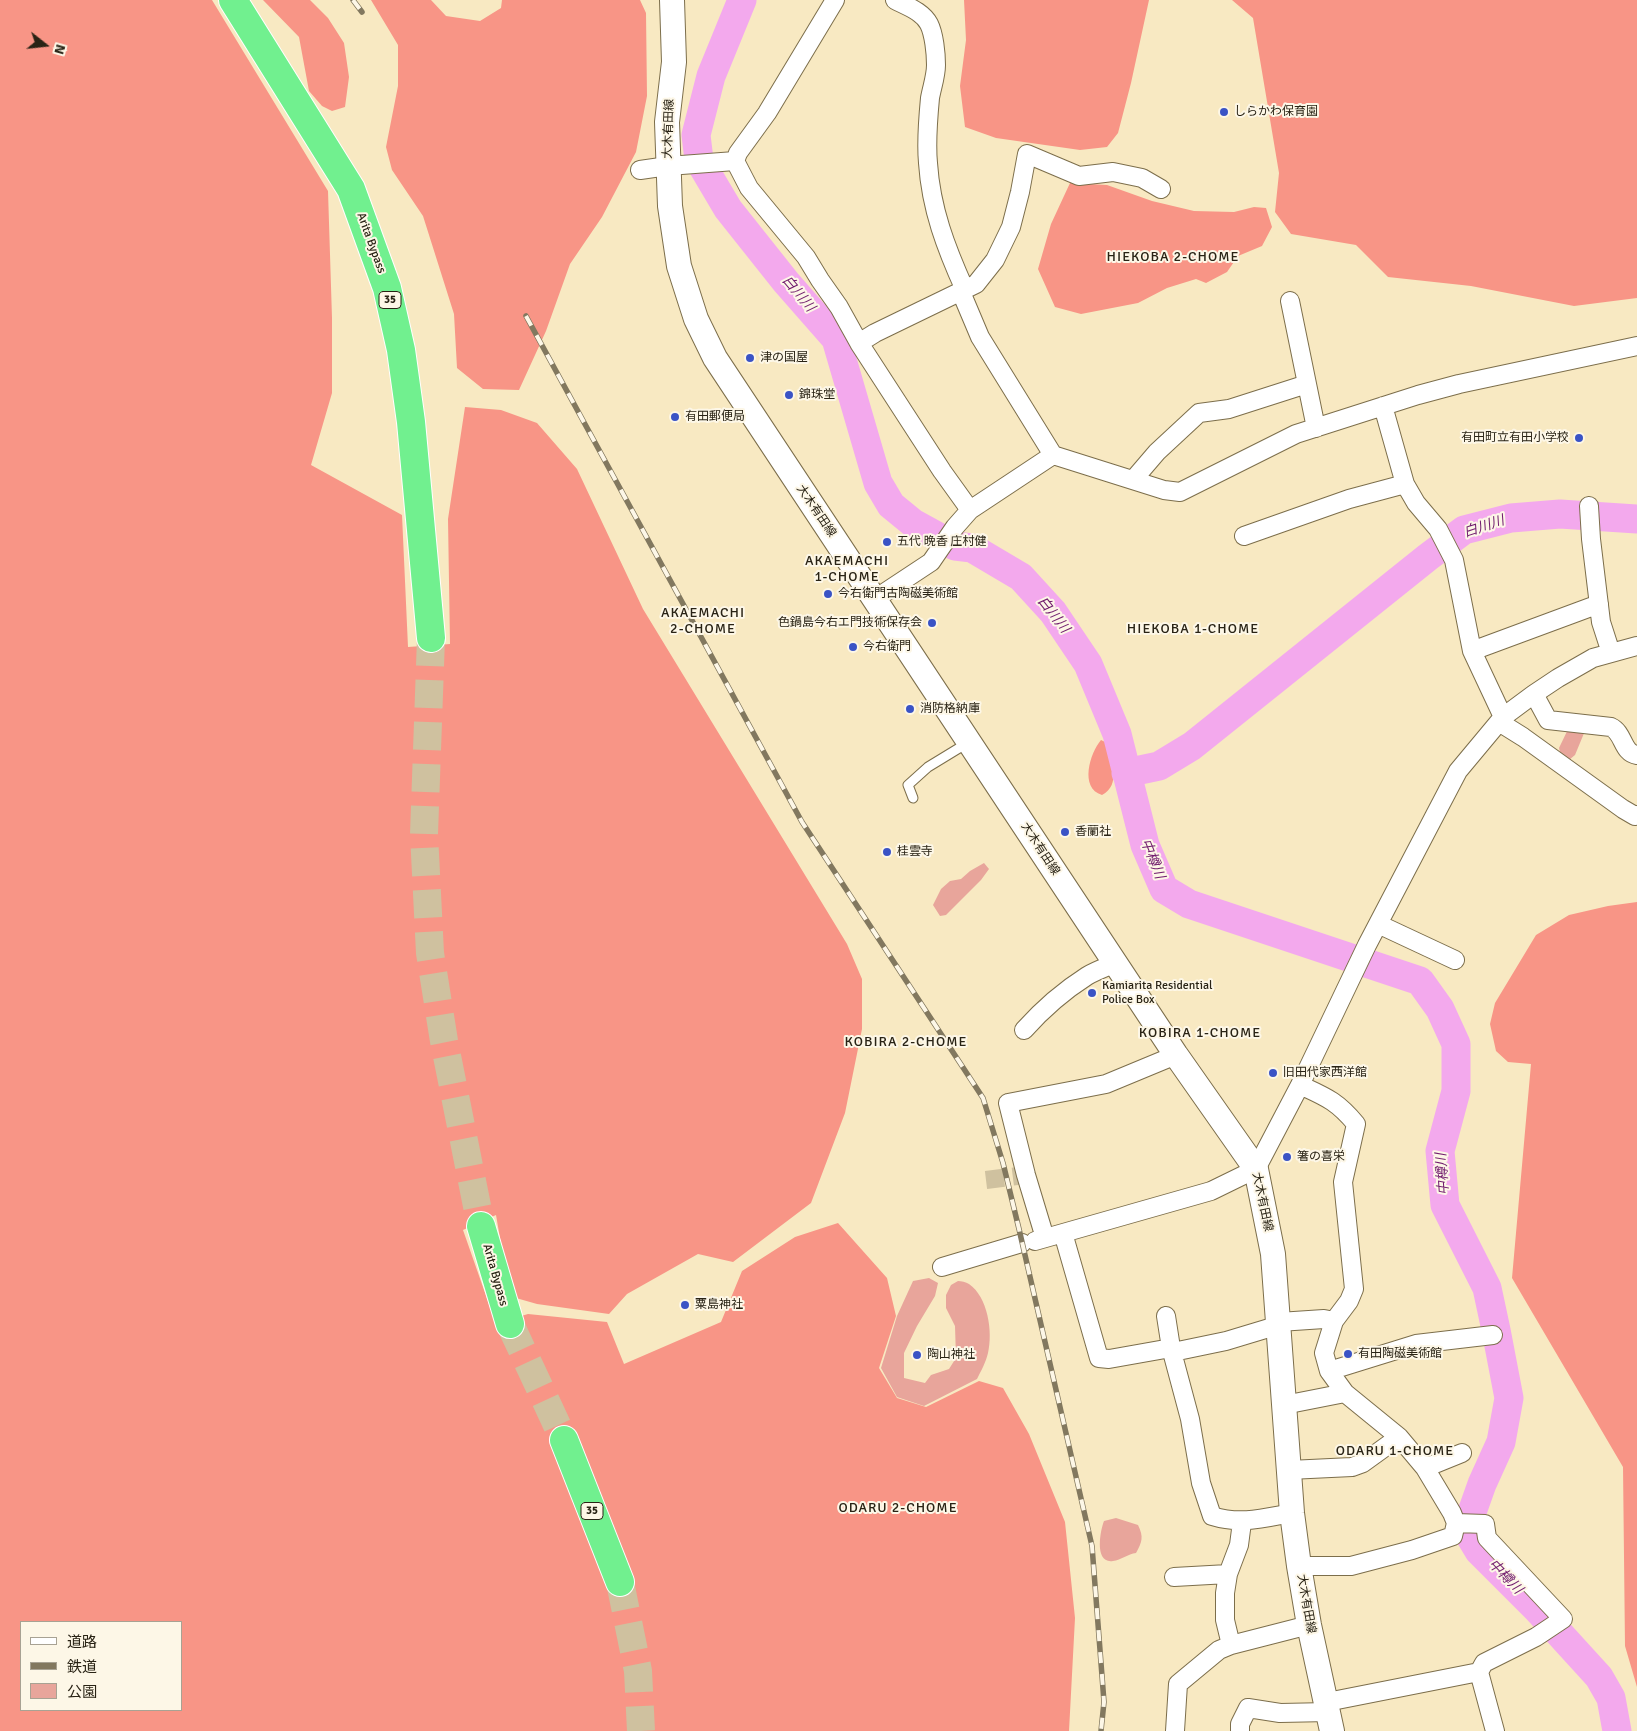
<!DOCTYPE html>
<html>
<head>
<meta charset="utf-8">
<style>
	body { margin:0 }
	#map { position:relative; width:1637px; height:1731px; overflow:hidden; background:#f8e9c2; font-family:Signika,"Noto Sans JP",sans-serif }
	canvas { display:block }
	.legend { position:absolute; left:20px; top:1621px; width:162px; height:90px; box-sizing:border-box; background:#fdf7e7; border:1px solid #a8a293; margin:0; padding:6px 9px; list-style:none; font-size:15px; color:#292315 }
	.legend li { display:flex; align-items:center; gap:10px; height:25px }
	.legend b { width:25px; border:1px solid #a8a293 }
	.north { position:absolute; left:20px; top:20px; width:50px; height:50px; -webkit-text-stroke:4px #fdf7e7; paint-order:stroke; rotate:106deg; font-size:14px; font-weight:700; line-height:20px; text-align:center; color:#292315 }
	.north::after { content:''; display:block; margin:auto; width:18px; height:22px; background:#292315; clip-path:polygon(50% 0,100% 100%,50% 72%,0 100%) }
</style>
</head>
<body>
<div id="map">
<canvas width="1637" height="1731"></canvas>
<ul class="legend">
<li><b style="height:6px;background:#fff"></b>道路</li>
<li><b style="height:6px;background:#82785f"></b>鉄道</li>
<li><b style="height:14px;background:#e8a59b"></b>公園</li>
</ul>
<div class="north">N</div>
</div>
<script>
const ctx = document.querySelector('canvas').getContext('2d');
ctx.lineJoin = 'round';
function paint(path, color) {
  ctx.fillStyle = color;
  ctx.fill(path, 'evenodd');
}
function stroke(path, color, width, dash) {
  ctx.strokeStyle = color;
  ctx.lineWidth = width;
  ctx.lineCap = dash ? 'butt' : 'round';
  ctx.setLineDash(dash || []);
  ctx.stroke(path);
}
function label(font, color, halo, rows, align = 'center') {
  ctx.font = font + ' Signika,"Noto Sans JP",sans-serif';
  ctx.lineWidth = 4;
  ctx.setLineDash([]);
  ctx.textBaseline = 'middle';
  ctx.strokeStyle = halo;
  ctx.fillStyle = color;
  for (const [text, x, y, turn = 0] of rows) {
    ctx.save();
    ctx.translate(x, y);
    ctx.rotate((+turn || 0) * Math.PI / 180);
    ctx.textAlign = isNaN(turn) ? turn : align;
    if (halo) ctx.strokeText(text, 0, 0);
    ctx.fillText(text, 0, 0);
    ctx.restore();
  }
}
const green = new Path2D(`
	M1571,723L1587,726L1575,755L1569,760L1561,756L1559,748Z
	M984,863L989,869L981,880L946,915L940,916L933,905L941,889L950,881L961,879L970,871Z
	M929,1278L938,1283L935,1296L917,1326L904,1353V1378L925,1383L931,1375L949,1369L956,1358L955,1326L946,1308V1295L951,1285L958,1281C961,1281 966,1282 969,1284C988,1297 993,1332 988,1353C986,1362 981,1371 977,1379L924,1406L897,1397L881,1368L897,1316L913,1281Z
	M1116,1518L1138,1525C1144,1537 1142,1542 1136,1553C1128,1554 1121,1560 1113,1561C1094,1564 1100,1531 1104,1521Z`);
const forest = new Path2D(`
	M0,0H212L328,191L332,318V393L311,465L402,515L408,647L450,644L448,519L465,407L501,410L537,423L577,469L643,609L847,944L862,979V1029L845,1113L811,1203L733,1262L698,1254L627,1294L609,1314L537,1304L516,1298L501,1244L496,1215L463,1230L498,1330L518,1317L528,1314L607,1322L624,1364L721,1322L742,1271L795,1237L838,1223L887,1278L896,1316L879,1368L897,1398L926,1407L979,1381L1003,1388L1029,1434L1065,1522L1075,1618L1069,1731H0ZM21,1622H181V1710H21Z
	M263,0H310L328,18L344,43L349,77L345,107L332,111L322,106L309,91L299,37Z
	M371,0H431L446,16L480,21L501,8L502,0H640L646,13L647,96L636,152L602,217L570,264L546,331L519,390L483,389L457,368L454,314L423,216L392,170L386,147L398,86V45Z
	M964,0H1149L1131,83L1118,133L1107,147L1080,150L996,138L965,127L960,86L966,40Z
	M1232,0H1637V298L1574,306L1471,286L1388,277L1356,245L1291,234L1275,212L1279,173L1253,18Z
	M1070,183L1107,185L1152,201L1194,211L1234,212L1254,207L1266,208L1272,227L1262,246L1238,256L1227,272L1206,283L1196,279L1167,288L1138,303L1081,314L1055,307L1038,269L1051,224Z
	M1101,740L1107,743C1111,759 1122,785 1102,795C1079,788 1090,753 1101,740Z
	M1637,902V1687L1625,1646L1623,1467L1512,1278L1531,1064L1508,1062L1496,1051L1490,1024L1495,1003L1536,935L1569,915L1608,906Z`);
const river = new Path2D(`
	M742,0L711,76L696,135L699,160L728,209L786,282L836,339L878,483L891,505L913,523L955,546L972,548L1021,577L1053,612L1088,664L1117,734L1145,845L1164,889L1189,904L1420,981L1440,1009L1456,1044V1091L1440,1151L1445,1205L1487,1288L1496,1330L1509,1398L1501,1442L1482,1484L1471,1515L1470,1536L1479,1551L1537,1609L1599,1677L1611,1698L1617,1731
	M1126,773L1159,766L1192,746L1428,557L1464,530L1511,518L1560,514L1637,519`);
const streetTunnel = new Path2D(`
	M986,1180L1026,1175`);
const highwayTunnel = new Path2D(`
	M431,638L424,834L430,953L444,1041L481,1226
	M510,1324L564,1440
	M620,1582L638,1671L641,1731`);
const lane = new Path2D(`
	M913,798L908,785L928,767L969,742`);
const street = new Path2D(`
	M835,0L767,113L738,153L735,161L749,188L806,257L820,280L839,307L859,343L875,333L976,284L995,260L1011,227L1020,192L1027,154L1079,176L1113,172L1142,178L1161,189
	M895,0C906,6 922,11 929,24C934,34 936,53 936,65C936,76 932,87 930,98C928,119 926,142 928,163C931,209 946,248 965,290
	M640,170L668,166L735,161
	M961,292L980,337L1053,455
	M1290,301L1316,428
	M859,343L942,471L970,510
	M1383,406L1405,484L1416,503L1438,529L1454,560L1472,651L1503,717
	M1133,480L1157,452L1199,413L1229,409L1307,384
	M1589,506L1591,539L1601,622L1611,653
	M1244,536L1349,499L1405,484
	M875,599L931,562L955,527L970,510L1053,455L1164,490L1180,492L1296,434L1418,395L1459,384L1637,346
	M1472,651L1599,604
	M1534,694L1548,720L1611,727C1624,733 1622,753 1637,755
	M1499,722L1523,737L1623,809L1635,816L1637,815
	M1378,924L1455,960
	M1024,1030C1041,1011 1065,990 1087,976C1095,971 1106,967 1116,963
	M1063,1233L1099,1358L1109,1359L1171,1348
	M1045,1238L1026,1175L1008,1103L1106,1084L1176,1055
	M1035,1241L1211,1191L1256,1169L1300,1085L1367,945L1458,771L1503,717L1534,694L1558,678L1593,658L1637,646
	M942,1267L1022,1243
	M1166,1316L1171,1348L1190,1419L1201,1483L1212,1516C1241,1525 1264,1518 1292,1513
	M1279,1322L1324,1319L1334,1321
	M1173,1352L1226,1341L1279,1325
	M1329,1371L1416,1344L1493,1335
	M1284,1405L1345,1393
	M1425,1468L1462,1453
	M1289,1470L1352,1467L1363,1463L1399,1437
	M1242,1522L1239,1545L1228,1574L1225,1593V1620L1231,1645L1309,1625
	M1456,1523L1485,1524L1487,1538L1563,1619L1536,1637L1484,1663L1479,1672L1495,1731
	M1299,1566H1351L1412,1550L1453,1536L1456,1523L1452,1513L1425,1468L1399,1437L1345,1393L1329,1371L1324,1353L1334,1321L1349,1301L1354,1289L1343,1182L1356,1124C1337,1101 1326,1097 1300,1085
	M1174,1577L1228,1574
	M1327,1702L1479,1672
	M1175,1731L1178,1684L1219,1650L1231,1645
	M1240,1731V1724L1248,1708L1280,1713L1329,1712`);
const secondary = new Path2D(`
	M672,0L674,62L667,122L670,206L679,266L696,319L715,358L1176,1055L1256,1169L1273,1254L1292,1513L1299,1566L1309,1625L1332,1731`);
const highway = new Path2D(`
	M233,0L351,189L387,288L401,350L411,422L431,638
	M481,1226L510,1324
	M564,1440L620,1582`);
const rail = new Path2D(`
	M353,0L362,12
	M526,316L802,822L983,1098L1003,1163L1019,1229L1092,1546L1104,1702L1101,1731`);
const markers = [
	[1224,112,5,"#3a53c5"],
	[750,358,5,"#3a53c5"],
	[789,395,5,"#3a53c5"],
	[675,417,5,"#3a53c5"],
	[1579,438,5,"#3a53c5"],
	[887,542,5,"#3a53c5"],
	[828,594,5,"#3a53c5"],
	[932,623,5,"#3a53c5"],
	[853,647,5,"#3a53c5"],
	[910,709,5,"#3a53c5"],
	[1065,832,5,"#3a53c5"],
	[887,852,5,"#3a53c5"],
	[1092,993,5,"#3a53c5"],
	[1273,1073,5,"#3a53c5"],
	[1287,1157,5,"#3a53c5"],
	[685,1305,5,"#3a53c5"],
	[1348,1354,5,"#3a53c5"],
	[917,1355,5,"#3a53c5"]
];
const shields = [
	[390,300,22],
	[592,1511,22]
];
const shieldNames = [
	["35",390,300],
	["35",592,1511]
];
const poiNames = [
	["しらかわ保育園",1234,112],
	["津の国屋",760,358],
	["錦珠堂",799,395],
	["有田郵便局",685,417],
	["有田町立有田小学校",1569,438,"right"],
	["五代 晩香 庄村健",897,542],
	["今右衛門古陶磁美術館",838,594],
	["色鍋島今右エ門技術保存会",922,623,"right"],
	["今右衛門",863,647],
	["消防格納庫",920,709],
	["香蘭社",1075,832],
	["桂雲寺",897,852],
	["Kamiarita Residential",1102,986],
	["Police Box",1102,1000],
	["旧田代家西洋館",1283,1073],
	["箸の喜栄",1297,1157],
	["粟島神社",695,1305],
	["有田陶磁美術館",1358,1354],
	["陶山神社",927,1355]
];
const streetNames = [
	["大木有田線",669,129,-88],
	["Arita Bypass",371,243,70],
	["大木有田線",816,511,56],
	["大木有田線",1040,849,57],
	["大木有田線",1262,1202,78],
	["Arita Bypass",495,1275,74],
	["大木有田線",1306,1604,80]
];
const neighbourhoodNames = [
	["HIEKOBA 2-CHOME",1173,257],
	["AKAEMACHI",847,561],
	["1-CHOME",847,577],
	["AKAEMACHI",703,613],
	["2-CHOME",703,629],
	["HIEKOBA 1-CHOME",1193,629],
	["KOBIRA 1-CHOME",1200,1033],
	["KOBIRA 2-CHOME",906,1042],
	["ODARU 1-CHOME",1395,1451],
	["ODARU 2-CHOME",898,1508]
];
const waterNames = [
	["白川川",798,294,50],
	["白川川",1484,527,-18],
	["白川川",1053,615,52],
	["中樽川",1152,859,68],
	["中樽川",1443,1174,-94],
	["中樽川",1505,1577,46]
];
paint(green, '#e8a59b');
paint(forest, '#f89586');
stroke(river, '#f3a9ed', 29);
stroke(streetTunnel, '#cfc19f', 18, [18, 9]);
stroke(highwayTunnel, '#cfc19f', 28, [28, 14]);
stroke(lane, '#7c6e4b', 11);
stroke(street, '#7c6e4b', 20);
stroke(secondary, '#7c6e4b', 26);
stroke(highway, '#fff', 30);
stroke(lane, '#fff', 9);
stroke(street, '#fff', 18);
stroke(secondary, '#fff', 24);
stroke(highway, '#71f08f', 28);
stroke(rail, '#82785f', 5.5);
stroke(rail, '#fdf7e7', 4, [11]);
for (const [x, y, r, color] of markers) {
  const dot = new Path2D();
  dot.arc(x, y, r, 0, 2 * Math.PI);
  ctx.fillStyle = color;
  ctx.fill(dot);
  stroke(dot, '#fdf7e7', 2);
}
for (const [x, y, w] of shields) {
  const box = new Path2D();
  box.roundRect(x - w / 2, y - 8.5, w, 17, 4);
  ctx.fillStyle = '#fdf7e7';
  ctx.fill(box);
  stroke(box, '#292315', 1);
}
label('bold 11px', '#292315', null, shieldNames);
label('12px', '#292315', '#fdf7e7', poiNames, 'left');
label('12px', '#292315', '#fdf7e7', streetNames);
ctx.letterSpacing = '1px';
label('14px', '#292315', '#fdf7e7', neighbourhoodNames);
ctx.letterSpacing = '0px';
label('italic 14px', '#701b6d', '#fdf7e7', waterNames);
</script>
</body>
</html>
